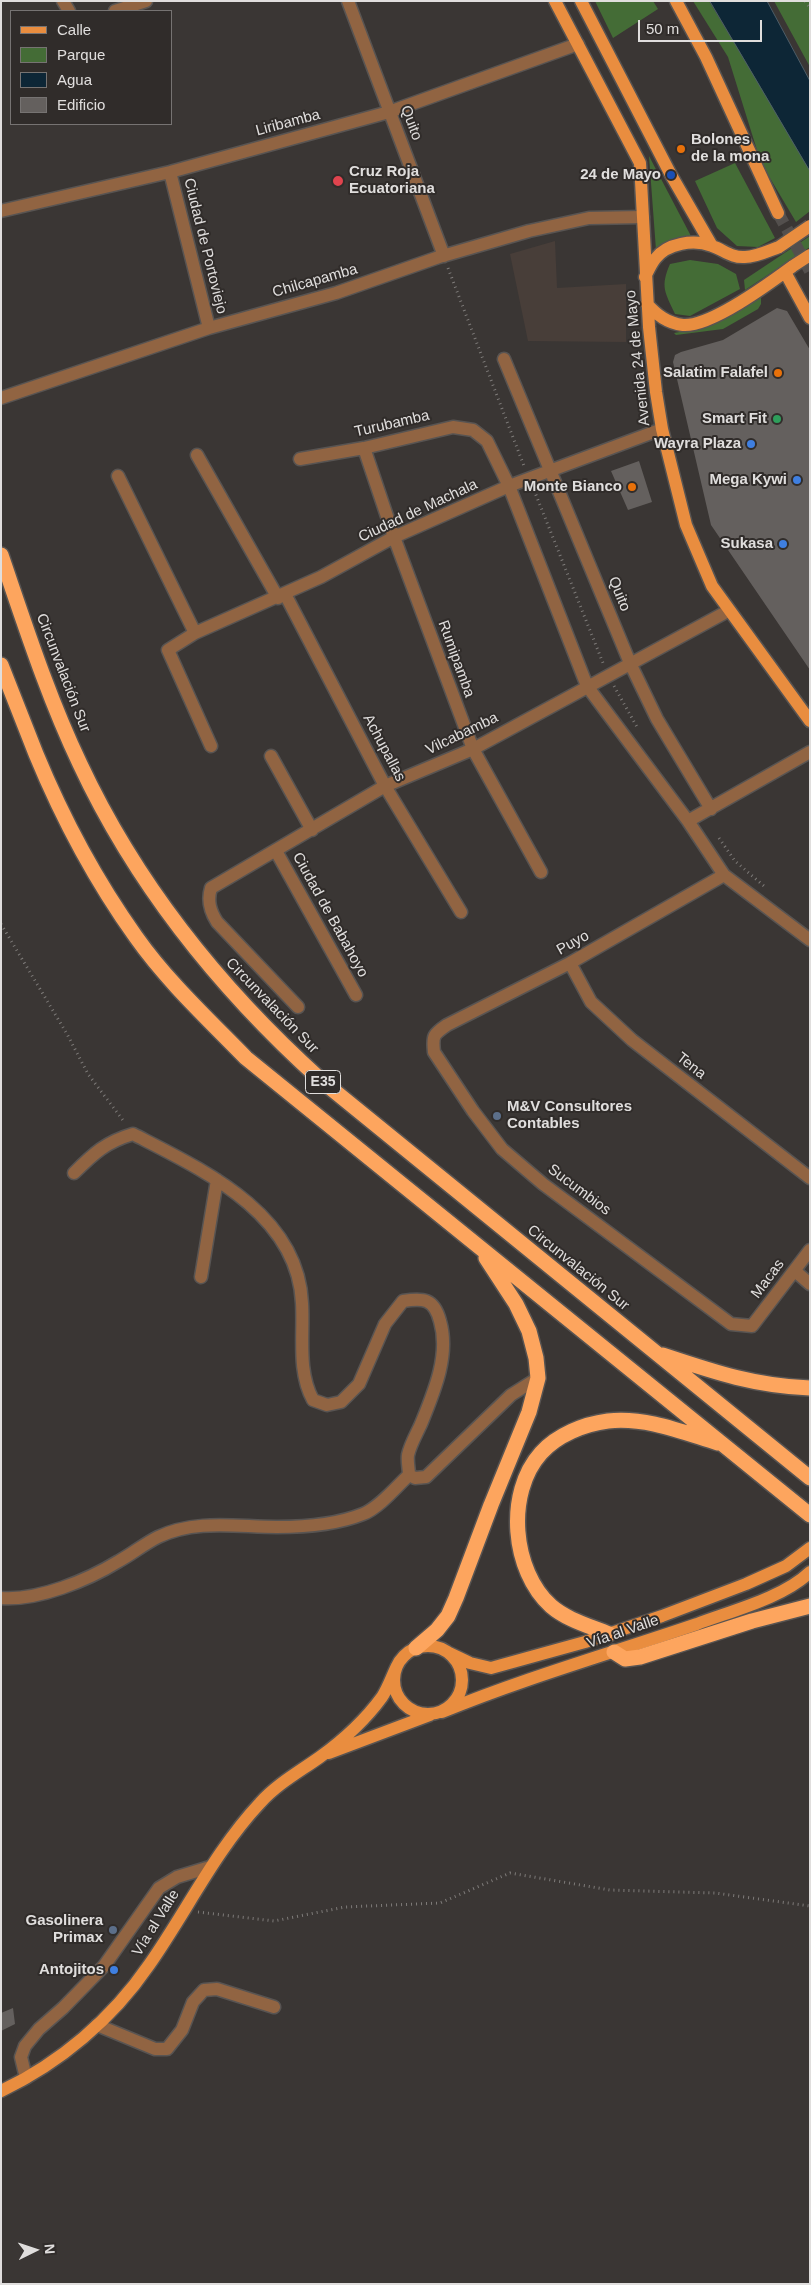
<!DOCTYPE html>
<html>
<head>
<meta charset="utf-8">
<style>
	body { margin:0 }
	#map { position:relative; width:811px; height:2285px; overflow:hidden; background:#3a3634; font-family:Helvetica,sans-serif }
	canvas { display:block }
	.frame { position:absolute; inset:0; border:2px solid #e0dedd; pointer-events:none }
	.legend { position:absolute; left:10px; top:10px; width:162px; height:115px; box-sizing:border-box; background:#302c2a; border:1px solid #767372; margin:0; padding:6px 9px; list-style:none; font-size:15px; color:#e0dedd }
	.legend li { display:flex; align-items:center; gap:10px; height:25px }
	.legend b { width:25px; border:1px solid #767372 }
	.north { position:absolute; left:10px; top:2225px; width:50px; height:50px; -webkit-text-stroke:4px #302c2a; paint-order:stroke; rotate:86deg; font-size:14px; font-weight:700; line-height:20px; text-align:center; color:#e0dedd }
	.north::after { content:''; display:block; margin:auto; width:18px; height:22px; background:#e0dedd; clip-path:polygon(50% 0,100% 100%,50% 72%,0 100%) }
	.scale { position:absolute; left:638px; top:20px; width:124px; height:22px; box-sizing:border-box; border:2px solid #e0dedd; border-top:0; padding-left:6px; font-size:15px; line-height:18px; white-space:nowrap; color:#e0dedd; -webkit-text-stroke:4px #302c2a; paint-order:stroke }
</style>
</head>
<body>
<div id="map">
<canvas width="811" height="2285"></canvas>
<div class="frame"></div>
<ul class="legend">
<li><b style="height:6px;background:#e98d3f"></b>Calle</li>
<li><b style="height:14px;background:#446c36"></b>Parque</li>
<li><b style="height:14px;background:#0d2636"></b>Agua</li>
<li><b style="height:14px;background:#64605e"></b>Edificio</li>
</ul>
<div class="north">N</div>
<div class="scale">50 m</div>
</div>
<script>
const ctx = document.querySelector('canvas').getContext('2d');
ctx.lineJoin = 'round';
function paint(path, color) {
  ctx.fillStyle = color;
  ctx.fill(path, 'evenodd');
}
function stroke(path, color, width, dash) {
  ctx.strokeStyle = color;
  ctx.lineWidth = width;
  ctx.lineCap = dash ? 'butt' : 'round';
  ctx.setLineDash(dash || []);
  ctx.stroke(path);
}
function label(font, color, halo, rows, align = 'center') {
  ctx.font = font + ' Helvetica,sans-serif';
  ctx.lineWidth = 4;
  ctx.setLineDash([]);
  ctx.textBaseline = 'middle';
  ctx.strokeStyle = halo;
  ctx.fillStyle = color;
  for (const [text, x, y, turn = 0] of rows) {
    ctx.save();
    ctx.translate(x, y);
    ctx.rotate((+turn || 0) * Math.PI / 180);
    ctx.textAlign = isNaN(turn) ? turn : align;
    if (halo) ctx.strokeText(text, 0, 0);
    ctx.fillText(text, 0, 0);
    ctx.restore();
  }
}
const built = new Path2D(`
	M555,241L557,288L626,284V342L528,341L510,254Z`);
const green = new Path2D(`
	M595,1H653L658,9L613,38Z
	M693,1H709L810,167V211L796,222L761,163L728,57Z
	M774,1H810V67Z
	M649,156L692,238L684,237L656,250Z
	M735,163L775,238L758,247L737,246L717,228L695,181Z
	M810,236V247L745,290L744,280Z
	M690,260L718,264L736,274L740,289L690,316L675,314C665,292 660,287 670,264Z
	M761,295V304L758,309L723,329L676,335L674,333L700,328Z`);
const water = new Path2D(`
	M710,1H767L810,81V171Z`);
const building = new Path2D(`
	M777,308L787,311L810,350V670L711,525L673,362L675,355L681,352L723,340Z
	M639,461L652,502L628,510L611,471Z
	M13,2008L15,2024L1,2031V2013Z`);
const majorTunnel = new Path2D(`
	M778,213L810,271`);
const path = new Path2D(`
	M805,1L810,8
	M448,268L524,466
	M534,490L603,663
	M614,686L637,727
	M719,838L735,861L764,886
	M1,924L67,1034L88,1074L125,1123
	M198,1912L274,1921L345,1907L440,1903L510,1873L610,1890L715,1893L810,1906`);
const minor = new Path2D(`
	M63,1L69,11
	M348,1L444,256
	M115,11L146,1
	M170,172L209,328
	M1,211L170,172L389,112L578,44
	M504,359L630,663L657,719L711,809
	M1,398L209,328L336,293L439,257L529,231L589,218L643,217
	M364,448L394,537L473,749L541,872
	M197,455L278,598
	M300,459L364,448L453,427L473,430L487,441L509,486L587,686L688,821L724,875L810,940
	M118,476L195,633
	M285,594L385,786L461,912
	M211,746L168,650L195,633L321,577L394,537L509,486L662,429
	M271,756L312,830
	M688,821L810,752
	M276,851L356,995
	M724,875L570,963L447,1025C434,1034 432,1035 434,1052L473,1111L502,1149L543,1184L731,1324L752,1326L810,1250
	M570,963L591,1002L632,1040L810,1178
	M298,1007L217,922C210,911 207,901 211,888L385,786L473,749L728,611
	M74,1173C94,1153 106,1142 133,1134C203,1170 298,1213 302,1303C304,1335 297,1371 313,1400L327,1405L341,1402L359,1384L385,1324L403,1301C423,1298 434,1298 440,1321C450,1355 434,1392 421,1424C417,1433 410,1445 408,1455C407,1461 409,1469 409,1475L415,1478L426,1477L511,1395L538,1378
	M795,1271L810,1284
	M201,1277L217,1180
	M1,1598C38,1601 88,1580 119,1561C132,1554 144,1544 158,1537C196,1519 237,1527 277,1527C305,1527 338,1524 363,1514C379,1508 397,1486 409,1475
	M97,2025L155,2049H167L182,2030L193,2002L204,1990L217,1989L274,2007
	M26,2078L21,2057L25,2046L39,2029L63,2008L104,1966L159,1888L177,1877L210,1867`);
const major = new Path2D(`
	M555,1L640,163L649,327L656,392L662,429L686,525L712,586L810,721
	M581,1L671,175L712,246
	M676,1L706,57L778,213
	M785,272L810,318
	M645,277C648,271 651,264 655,259C667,243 694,239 712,246C724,250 731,258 745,257C756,257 768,251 779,247
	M647,304C657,315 667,323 683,325C711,327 770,283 793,266
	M394 1680a34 34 0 1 1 68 0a34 34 0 1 1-68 0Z
	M449,1653L470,1663L491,1668L585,1642L662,1616L746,1584L786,1566L810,1548
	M442,1712C525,1678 612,1653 697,1624C731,1611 783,1598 810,1572
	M329,1753L430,1715
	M1,2091C60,2063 112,2019 149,1965C187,1911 215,1851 260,1803C277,1784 299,1772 320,1757C342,1741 366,1719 382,1697C388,1688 392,1676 397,1666`);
const highway = new Path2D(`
	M1,555C25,625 48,697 80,764C137,886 223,992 322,1081L810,1478
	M1,665C13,695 24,724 36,754C62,817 96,881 136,937C167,981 208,1019 246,1058L810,1515
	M663,1355C714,1372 755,1386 810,1388
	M609,1634C590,1626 567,1620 551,1606C512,1571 505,1493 541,1453C557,1435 584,1424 608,1421C647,1417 682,1432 718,1443
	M416,1648L437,1630L448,1616L456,1598L491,1505L529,1412L538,1378L536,1358L529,1331L516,1304L486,1258
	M614,1652L625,1659L640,1657L752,1621L810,1606`);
const majorBridge = new Path2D(`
	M779,247L810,226
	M793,266L810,255`);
const markers = [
	[681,149,5,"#e8710a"],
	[671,175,5,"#1a4fb4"],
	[338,181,6,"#e0444e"],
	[778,373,5,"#e8710a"],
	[777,419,5,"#2e9e5b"],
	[751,444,5,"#3f7fe0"],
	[797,480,5,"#3f7fe0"],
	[632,487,5,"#e8710a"],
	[783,544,5,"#3f7fe0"],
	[497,1116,5,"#5c6f8a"],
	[113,1930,5,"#5c6f8a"],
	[114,1970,5,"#3f7fe0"]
];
const shields = [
	[323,1082,35]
];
const shieldNames = [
	["E35",323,1082]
];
const streetNames = [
	["Liribamba",288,123,-15],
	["Quito",411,123,69],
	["Ciudad de Portoviejo",205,246,76],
	["Chilcapamba",315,281,-16],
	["Avenida 24 de Mayo",638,358,-96],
	["Turubamba",392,424,-13],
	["Ciudad de Machala",418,511,-25],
	["Quito",619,594,68],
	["Rumipamba",456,659,70],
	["Circunvalación Sur",63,673,69],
	["Vilcabamba",462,734,-26],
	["Achupallas",384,748,62],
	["Ciudad de Babahoyo",330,915,61],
	["Puyo",573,943,-29],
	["Circunvalación Sur",272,1006,46],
	["Tena",691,1066,38],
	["Sucumbios",579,1190,37],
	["Circunvalación Sur",578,1268,39],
	["Macas",768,1279,-53],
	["Vía al Valle",623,1632,-19],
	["Vía al Valle",156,1923,-58]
];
const poiNames = [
	["Bolones",691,140,"left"],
	["de la mona",691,157,"left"],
	["Cruz Roja",349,172,"left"],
	["Ecuatoriana",349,189,"left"],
	["24 de Mayo",661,175],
	["Salatim Falafel",768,373],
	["Smart Fit",767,419],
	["Wayra Plaza",741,444],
	["Mega Kywi",787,480],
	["Monte Bianco",622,487],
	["Sukasa",773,544],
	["M&V Consultores",507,1107,"left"],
	["Contables",507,1124,"left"],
	["Gasolinera",103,1921],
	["Primax",103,1938],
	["Antojitos",104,1970]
];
paint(built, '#483e39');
paint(green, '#446c36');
paint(water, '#0d2636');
stroke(water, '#4c5d68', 1);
paint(building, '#64605e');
stroke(majorTunnel, '#534f4d', 12, [12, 6]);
stroke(minor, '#585452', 15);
stroke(major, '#585452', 15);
stroke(highway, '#585452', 18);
stroke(path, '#7e7b79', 3, [1, 4]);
stroke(minor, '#916442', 12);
stroke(major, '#e98d3f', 12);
stroke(highway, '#fda55e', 15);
stroke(majorBridge, '#585452', 15, []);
stroke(majorBridge, '#e98d3f', 12);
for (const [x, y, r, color] of markers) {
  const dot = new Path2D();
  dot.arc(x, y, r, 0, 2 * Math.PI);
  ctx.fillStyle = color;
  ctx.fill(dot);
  stroke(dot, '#302c2a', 2);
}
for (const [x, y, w] of shields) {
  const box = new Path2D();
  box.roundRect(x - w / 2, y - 11.5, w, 23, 4);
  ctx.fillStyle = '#302c2a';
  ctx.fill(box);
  stroke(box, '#e0dedd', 1);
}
label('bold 14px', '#e0dedd', null, shieldNames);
label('15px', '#e0dedd', '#302c2a', streetNames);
label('bold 15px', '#e0dedd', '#302c2a', poiNames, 'right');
</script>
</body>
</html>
